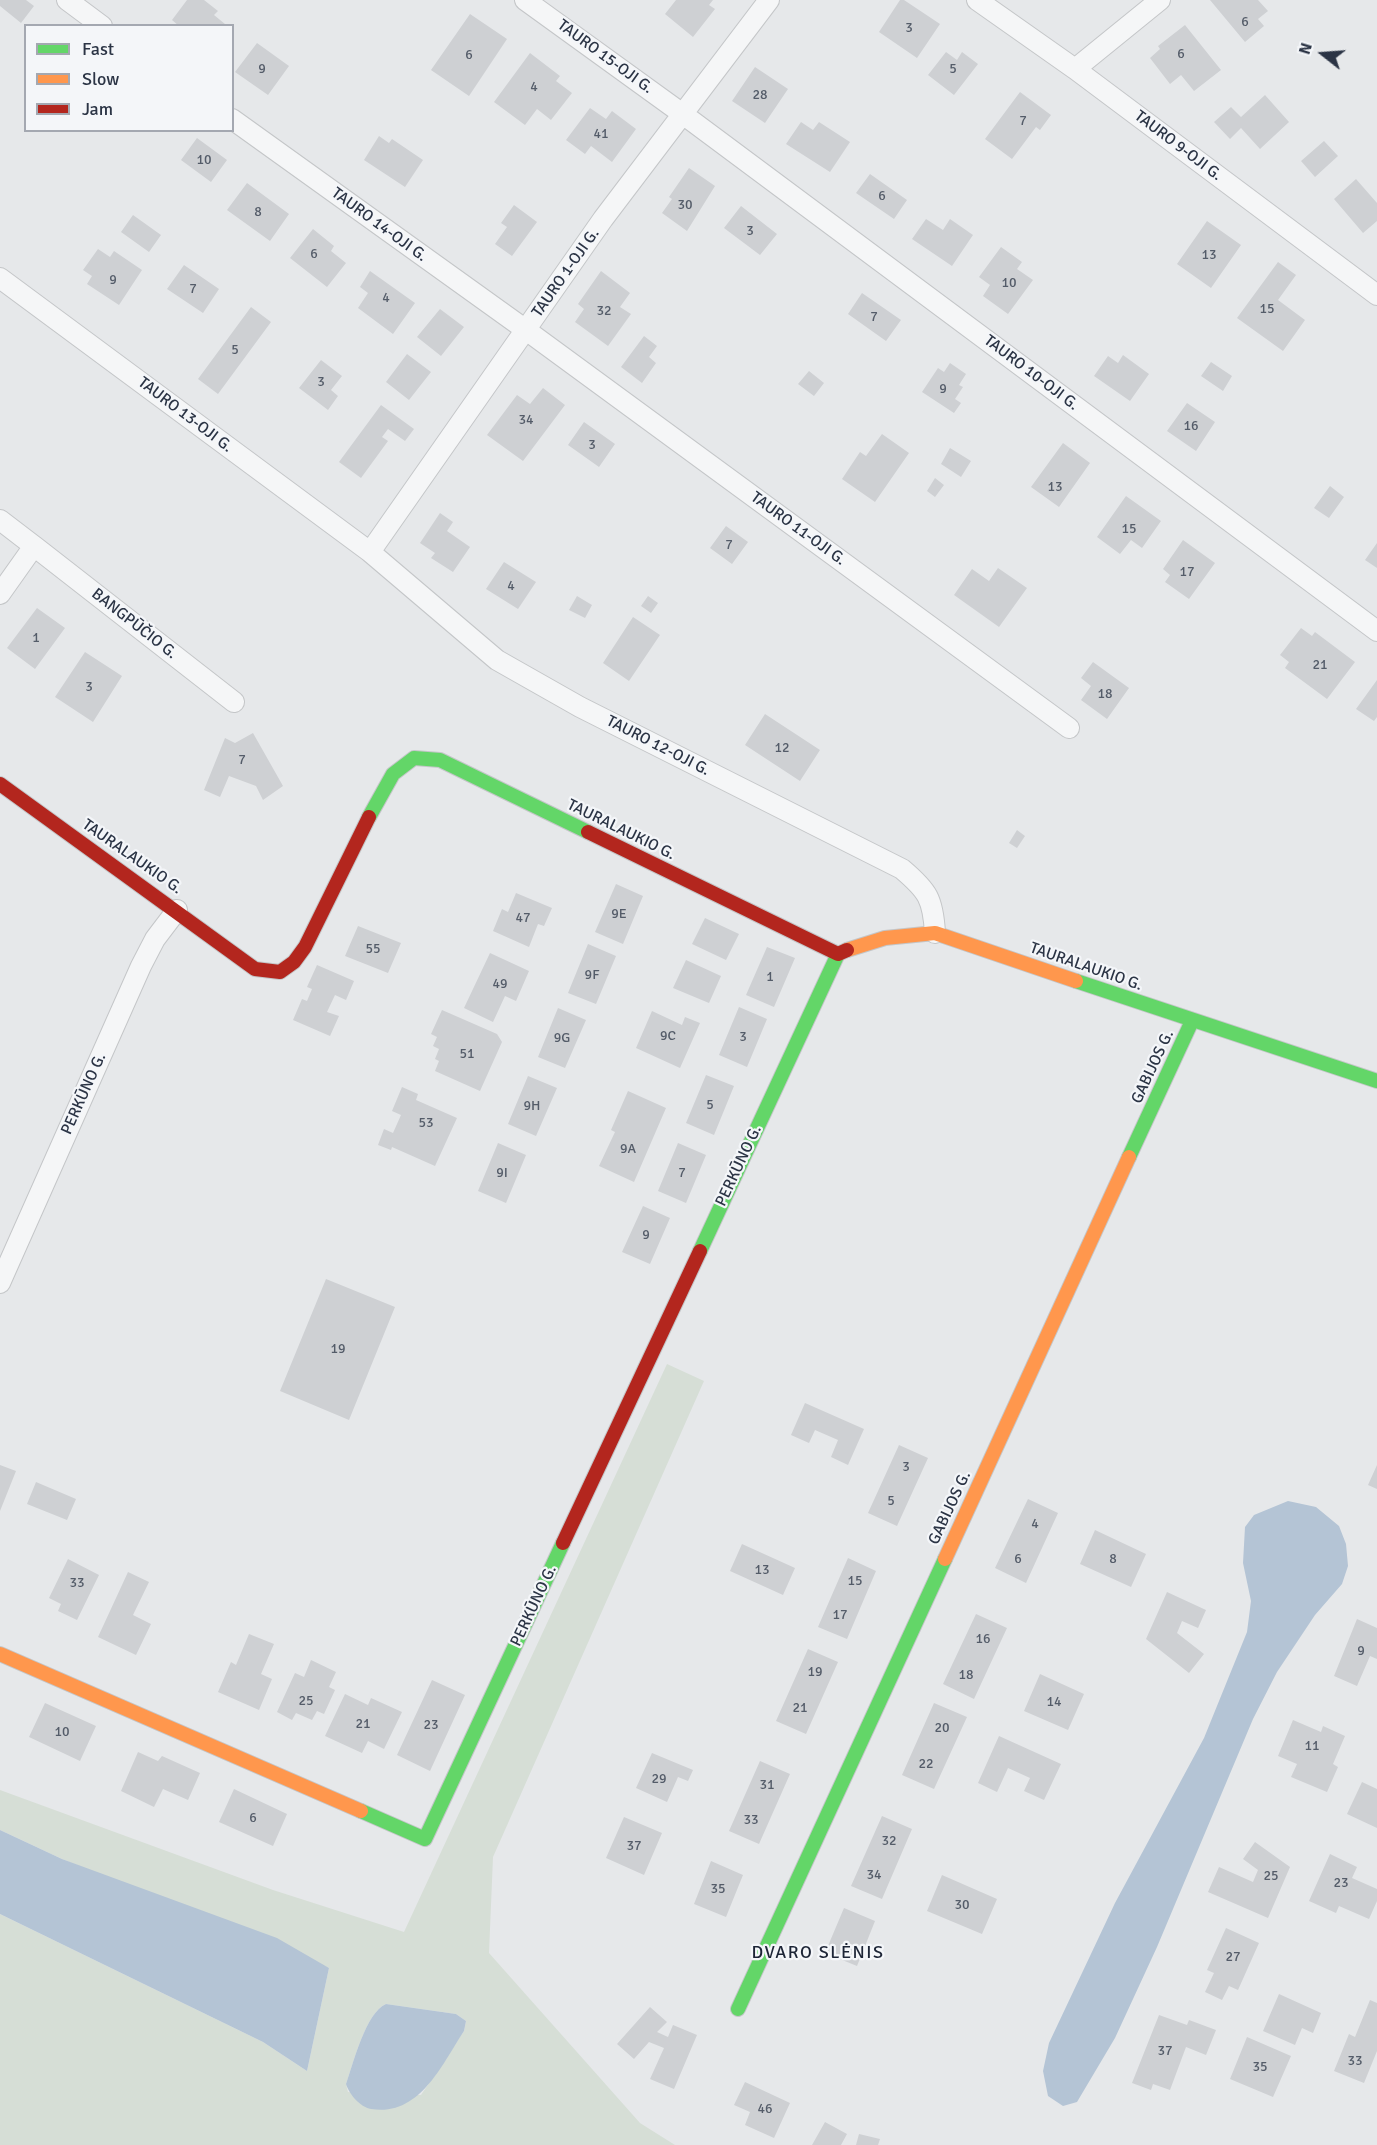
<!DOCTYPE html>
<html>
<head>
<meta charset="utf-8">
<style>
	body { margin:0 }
	#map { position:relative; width:1377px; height:2145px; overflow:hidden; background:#e6e8ea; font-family:Signika,sans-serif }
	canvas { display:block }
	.legend { position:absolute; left:24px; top:24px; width:210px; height:108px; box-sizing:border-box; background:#f4f6f9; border:2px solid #a4a8b1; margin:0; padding:8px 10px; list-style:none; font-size:18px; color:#2b3445 }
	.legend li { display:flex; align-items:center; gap:12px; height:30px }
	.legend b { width:30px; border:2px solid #a4a8b1 }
	.north { position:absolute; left:1293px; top:24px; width:60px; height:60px; -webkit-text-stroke:4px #f4f6f9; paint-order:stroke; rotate:287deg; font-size:16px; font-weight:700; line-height:24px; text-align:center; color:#2b3445 }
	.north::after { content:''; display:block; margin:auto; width:21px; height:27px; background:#2b3445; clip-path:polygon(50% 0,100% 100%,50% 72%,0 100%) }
</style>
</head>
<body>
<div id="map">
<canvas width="1377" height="2145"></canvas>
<ul class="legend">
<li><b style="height:8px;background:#63d668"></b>Fast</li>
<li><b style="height:8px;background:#ff974d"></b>Slow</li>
<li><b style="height:8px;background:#b3261e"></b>Jam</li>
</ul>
<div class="north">N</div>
</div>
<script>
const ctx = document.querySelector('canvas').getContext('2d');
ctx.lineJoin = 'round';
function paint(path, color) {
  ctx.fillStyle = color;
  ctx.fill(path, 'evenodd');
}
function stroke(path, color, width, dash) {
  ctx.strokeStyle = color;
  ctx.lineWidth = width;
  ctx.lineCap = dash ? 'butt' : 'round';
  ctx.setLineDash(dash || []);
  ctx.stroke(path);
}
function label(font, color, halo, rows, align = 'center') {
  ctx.font = font + ' Signika,sans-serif';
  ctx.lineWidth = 4.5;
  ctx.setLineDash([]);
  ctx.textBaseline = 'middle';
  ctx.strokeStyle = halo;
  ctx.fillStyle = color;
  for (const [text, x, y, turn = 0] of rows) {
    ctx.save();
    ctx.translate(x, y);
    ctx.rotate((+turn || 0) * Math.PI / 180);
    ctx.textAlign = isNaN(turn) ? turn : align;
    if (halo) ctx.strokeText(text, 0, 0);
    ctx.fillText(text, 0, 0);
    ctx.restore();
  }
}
const green = new Path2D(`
	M667,1364L704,1381L493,1857L489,1953L640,2123L675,2145H0V1914L263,2042L307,2071L329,1968L62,1859L0,1830V1790L273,1890L404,1932ZM386,2004L456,2014L466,2021L464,2031L421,2095L348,2092L346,2084C353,2064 366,2012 386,2004Z`);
const water = new Path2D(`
	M1288,1501L1316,1507L1339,1526L1346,1544L1348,1566L1342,1584L1315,1615L1277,1672L1253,1719L1157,1947L1115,2038L1077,2102L1063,2106L1048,2096L1043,2071L1049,2043L1115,1903L1204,1738L1247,1632L1251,1601L1243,1563L1245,1527L1254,1515Z
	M0,1830L62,1859L277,1938L329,1968L307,2071L263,2042L0,1914Z
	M386,2004L456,2014L466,2021L464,2031C442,2064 420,2117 371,2109C360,2107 349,2094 346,2084C353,2064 366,2012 386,2004Z`);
const building = new Path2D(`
	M0,0H26L34,6L21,23L0,6Z
	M187,0H204L218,11L214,15L225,24L179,26L172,20Z
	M676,0H713L709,5L715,9L693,37L665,14Z
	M900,0H904L940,24L917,58L879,32Z
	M1210,0H1258L1268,11L1258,19L1264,26L1245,42Z
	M470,14L507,39L469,96L431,70Z
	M1185,25L1221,70L1194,91L1181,75L1170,84L1150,58L1160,49L1158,46Z
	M257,43L289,66L268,95L235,72Z
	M946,52L957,60L962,52L978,64L954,95L928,75Z
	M530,53L560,76L556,81L572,93L551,120L537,109L525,125L494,102Z
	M755,67L788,89L765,123L732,101Z
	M1020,92L1051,115L1040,130L1036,127L1012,159L985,139Z
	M1265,95L1289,122L1260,149L1241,128L1230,139L1214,122L1231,107L1241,117Z
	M590,108L606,119L612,111L636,129L612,162L591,146L585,154L566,140Z
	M801,122L813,130L819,122L850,142L830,172L786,144Z
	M379,136L389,143L392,139L423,160L405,187L364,160Z
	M197,138L227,160L211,182L181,160Z
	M1324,141L1338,156L1315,177L1301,161Z
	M689,168L715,186L687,231L662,213L672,199L669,197Z
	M870,174L907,200L894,219L856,193Z
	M1356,179L1377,203V221L1363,233L1334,199Z
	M247,183L289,214L270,241L227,210Z
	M514,205L537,222L512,256L495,244L507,227L501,223Z
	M741,206L777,234L760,255L724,228Z
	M133,215L161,235L149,252L121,232Z
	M926,219L943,230L950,219L973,235L952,266L912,239Z
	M1207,221L1241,245L1211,288L1177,264Z
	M313,229L334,246L331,251L346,263L327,287L290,258Z
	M1001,247L1022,262L1017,269L1033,280L1008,314L983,296L990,285L979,277Z
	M98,249L110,257L114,251L142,270L119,305L87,284L92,276L83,270Z
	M1278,262L1296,275L1278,300L1305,320L1283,351L1237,318Z
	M184,265L219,289L203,313L167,289Z
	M370,271L415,303L393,334L358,308L368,293L360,287Z
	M601,271L630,293L620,307L631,314L608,346L575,322L584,309L578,304Z
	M862,293L901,320L886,341L848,314Z
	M251,307L271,322L218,394L198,379Z
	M440,309L464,327L441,356L417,337Z
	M644,336L657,346L649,357L656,363L642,383L621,367Z
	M407,354L431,372L409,400L386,382Z
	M1123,355L1149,374L1130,401L1094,376L1108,356L1118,363Z
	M321,360L342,376L331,390L338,396L328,410L299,388Z
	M1211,362L1232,376L1223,391L1201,376Z
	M950,363L966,374L959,385L963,387L955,399L961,403L954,413L922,392L938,368L944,372Z
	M809,371L824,383L814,396L798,384Z
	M543,388L565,405L523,461L487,435L517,395L530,404Z
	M1187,403L1215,422L1196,451L1167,431Z
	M381,405L414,429L405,441L388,429L382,437L388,441L361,478L339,462Z
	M584,422L615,444L599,467L568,445Z
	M882,434L909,453L875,502L842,479L860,452L866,456Z
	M1063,443L1090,463L1059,507L1031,487Z
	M950,448L971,461L961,477L941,464Z
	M935,478L944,485L935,497L927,491Z
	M1330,486L1344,497L1329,518L1314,508Z
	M1126,496L1161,521L1142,548L1131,540L1120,554L1097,537Z
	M440,513L453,522L447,531L470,547L453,572L431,558L435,553L420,543Z
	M726,526L748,542L732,564L710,548Z
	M1183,540L1215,563L1189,599L1165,582L1170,575L1163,569Z
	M1377,543V568L1365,560Z
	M504,562L536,582L518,609L486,589Z
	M998,568L1027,588L999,627L954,595L972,569L989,581Z
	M577,596L592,605L585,618L569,610Z
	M648,596L658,603L651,613L641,606Z
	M37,608L65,628L35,669L7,648Z
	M633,617L660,635L629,681L603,663Z
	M1301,628L1312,636L1315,632L1355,662L1327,699L1285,668L1289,662L1280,655Z
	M85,652L122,676L93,722L55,697Z
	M1093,662L1129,688L1107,719L1081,700L1091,686L1081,678Z
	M1377,680V717L1374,721L1356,709Z
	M765,714L820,750L800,781L745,745Z
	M253,733L283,786L263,800L256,786L229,776L220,797L204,790L225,738L235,743Z
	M1017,830L1025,836L1017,848L1009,843Z
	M616,884L643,896L623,944L595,932Z
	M516,893L552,908L544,926L538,924L529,947L493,931L502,909L508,912Z
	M705,918L739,934L726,960L692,944Z
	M358,926L401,943L388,973L345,956Z
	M588,944L616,956L596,1004L568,993Z
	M767,947L795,958L774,1007L746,995Z
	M490,953L529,971L516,1001L505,996L493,1022L464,1008Z
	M686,960L721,976L709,1003L673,988Z
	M317,965L354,981L346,1000L335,995L327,1012L339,1016L330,1036L293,1020L302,999L307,1001L312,989L307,987Z
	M739,1007L767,1019L747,1067L719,1055Z
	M558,1008L586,1020L565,1068L538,1057Z
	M442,1010L497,1034L502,1042L480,1091L435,1071L439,1061L435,1059L439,1049L433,1046L437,1037L431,1034Z
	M652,1011L682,1025L685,1017L700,1023L680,1068L636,1048Z
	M706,1075L734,1086L714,1135L686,1123Z
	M528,1076L557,1088L536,1136L508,1124Z
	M402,1087L418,1094L416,1100L457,1118L435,1166L392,1147L391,1150L378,1145L384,1129L393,1133L401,1115L392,1111Z
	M628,1091L666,1108L634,1182L599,1166L615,1132L611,1130Z
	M498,1143L526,1155L506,1203L478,1191Z
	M678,1143L706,1155L686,1203L658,1191Z
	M643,1206L670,1218L650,1264L622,1252Z
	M326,1279L395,1307L349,1420L280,1391Z
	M805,1403L864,1429L848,1465L831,1457L838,1440L815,1430L809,1443L791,1435Z
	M899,1445L928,1458L897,1526L868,1513Z
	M0,1465L16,1471L0,1511Z
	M1377,1465V1489L1368,1485Z
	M36,1482L76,1499L67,1520L27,1504Z
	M1028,1499L1058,1513L1026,1583L995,1568Z
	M1095,1530L1146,1554L1131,1587L1080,1564Z
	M742,1544L795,1568L783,1595L730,1571Z
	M848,1558L876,1571L847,1639L818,1627Z
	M68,1559L99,1575L77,1620L58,1611L61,1604L49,1598Z
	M128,1572L149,1582L133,1615L151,1624L136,1655L98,1637Z
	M1167,1592L1206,1610L1198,1628L1182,1621L1177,1633L1204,1654L1189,1673L1146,1639Z
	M976,1614L1007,1628L974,1699L943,1684Z
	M1357,1619L1377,1628V1659L1370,1656L1357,1686L1334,1676Z
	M249,1634L274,1644L261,1674L272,1679L259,1710L218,1692L231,1662L236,1665Z
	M808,1649L838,1662L806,1734L776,1721Z
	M311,1660L336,1672L329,1687L335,1690L324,1714L317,1711L312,1720L296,1713L292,1720L277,1712L295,1673L304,1677Z
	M1040,1674L1084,1694L1068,1730L1024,1711Z
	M432,1680L465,1695L430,1771L397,1755Z
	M345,1694L368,1705L371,1698L402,1712L384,1749L368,1741L362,1753L325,1736Z
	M45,1703L96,1726L80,1761L29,1737Z
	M934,1703L967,1717L934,1789L902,1775Z
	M1293,1720L1321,1732L1323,1726L1345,1736L1333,1764L1338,1767L1327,1792L1291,1777L1297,1764L1278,1756Z
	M999,1736L1061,1764L1044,1800L1024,1791L1030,1778L1008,1768L997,1792L978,1783Z
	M138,1752L158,1761L162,1756L200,1773L188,1800L163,1789L154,1807L121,1791Z
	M652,1753L693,1770L688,1781L678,1777L667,1802L636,1788Z
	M760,1761L790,1774L759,1844L729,1831Z
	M1362,1782L1377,1789V1828L1347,1814Z
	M234,1789L287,1814L273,1846L219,1822Z
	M882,1816L912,1829L882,1899L851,1886Z
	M624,1817L662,1833L644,1875L606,1858Z
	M1255,1842L1290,1867L1268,1918L1208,1892L1219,1867L1253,1882L1258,1870L1243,1859Z
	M1330,1854L1357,1867L1352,1878L1377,1889V1901L1369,1919L1339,1906L1336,1913L1309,1901Z
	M711,1861L743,1875L726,1917L694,1904Z
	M942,1875L997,1899L982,1934L927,1911Z
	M844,1908L875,1921L857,1966L825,1953Z
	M1226,1928L1259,1943L1238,1990L1229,1986L1222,2000L1205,1992L1214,1973L1207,1970Z
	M1279,1994L1321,2013L1313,2033L1302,2028L1295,2045L1263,2031Z
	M1370,2000L1377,2003V2051L1364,2083L1334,2071L1349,2034L1355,2037Z
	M650,2007L667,2022L657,2032L668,2037L673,2025L697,2035L674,2089L650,2079L664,2048L649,2042L634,2059L617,2044Z
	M1159,2015L1187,2025L1189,2020L1216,2030L1206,2055L1186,2047L1170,2090L1153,2084L1151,2090L1132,2083Z
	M1247,2037L1291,2056L1273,2097L1230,2079Z
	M745,2082L790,2103L774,2138L745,2125L750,2112L734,2105Z
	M825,2122L847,2134L841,2145H812Z
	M859,2134L880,2139L878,2145H856Z`);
const street = new Path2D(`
	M67,0L102,26
	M525,0L684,115L1377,631
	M977,0L1075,69L1377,295
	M1075,69L1160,0
	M232,119L526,330L1069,728
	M0,278L370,552L497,660L580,707L902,869C928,891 933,899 935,933
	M0,520L34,546L0,594
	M34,546L234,702
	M370,552L603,219L769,0
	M0,1283L141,966L155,939L177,910`);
const fast = new Path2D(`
	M369,817L393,774L414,758L440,760L588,832
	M1076,981L1377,1081
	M1129,1157L1192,1021
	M700,1251L838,954
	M361,1811L425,1839L563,1543
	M738,2009L945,1559`);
const slow = new Path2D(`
	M847,950L885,938L935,933L1076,981
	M945,1559L1129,1157
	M0,1654L361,1811`);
const jam = new Path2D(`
	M0,784L255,969L280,972L294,962L305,947L369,817
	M588,832L838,954L847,950
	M563,1543L700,1251`);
const numberNames = [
	["6",1245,22],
	["3",909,28],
	["6",1181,54],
	["6",469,55],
	["9",262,69],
	["5",953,69],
	["4",534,87],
	["28",760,95],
	["7",1023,121],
	["41",601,134],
	["10",204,160],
	["6",882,196],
	["30",685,205],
	["8",258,212],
	["3",750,231],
	["6",314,254],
	["13",1209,255],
	["9",113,280],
	["10",1009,283],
	["7",193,289],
	["4",386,298],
	["15",1267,309],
	["32",604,311],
	["7",874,317],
	["5",235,350],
	["3",321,382],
	["9",943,389],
	["34",526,420],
	["16",1191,426],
	["3",592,445],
	["13",1055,487],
	["15",1129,529],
	["7",729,545],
	["17",1187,572],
	["4",511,586],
	["1",36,638],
	["21",1320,665],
	["3",89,687],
	["18",1105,694],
	["12",782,748],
	["7",242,760],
	["9E",619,914],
	["47",523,918],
	["55",373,949],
	["9F",592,975],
	["1",770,977],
	["49",500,984],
	["9C",668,1036],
	["3",743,1037],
	["9G",562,1038],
	["51",467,1054],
	["5",710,1105],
	["9H",532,1106],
	["53",426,1123],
	["9A",628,1149],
	["9I",502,1173],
	["7",682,1173],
	["9",646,1235],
	["19",338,1349],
	["3",906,1467],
	["5",891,1501],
	["4",1035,1524],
	["6",1018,1559],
	["8",1113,1559],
	["13",762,1570],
	["15",855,1581],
	["33",77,1583],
	["17",840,1615],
	["16",983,1639],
	["9",1361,1651],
	["19",815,1672],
	["18",966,1675],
	["25",306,1701],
	["14",1054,1702],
	["21",800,1708],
	["21",363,1724],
	["23",431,1725],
	["20",942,1728],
	["10",62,1732],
	["11",1312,1746],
	["22",926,1764],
	["29",659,1779],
	["31",767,1785],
	["6",253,1818],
	["33",751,1820],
	["32",889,1841],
	["37",634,1846],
	["34",874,1875],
	["25",1271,1876],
	["23",1341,1883],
	["35",718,1889],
	["30",962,1905],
	["27",1233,1957],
	["37",1165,2051],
	["33",1355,2061],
	["35",1260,2067],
	["46",765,2109]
];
const streetNames = [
	["TAURO 15-OJI G.",605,57,36],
	["TAURO 9-OJI G.",1178,146,37],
	["TAURO 14-OJI G.",379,225,36],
	["TAURO 1-OJI G.",566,273,-55],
	["TAURO 10-OJI G.",1031,373,37],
	["TAURO 13-OJI G.",185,415,37],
	["TAURO 11-OJI G.",798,529,36],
	["BANGPŪČIO G.",134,624,38],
	["TAURO 12-OJI G.",658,746,27],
	["TAURALAUKIO G.",621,830,26],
	["TAURALAUKIO G.",132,857,35],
	["TAURALAUKIO G.",1086,967,19],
	["GABIJOS G.",1153,1067,-65],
	["PERKŪNO G.",84,1094,-66],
	["PERKŪNO G.",739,1166,-65],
	["GABIJOS G.",950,1508,-65],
	["PERKŪNO G.",534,1606,-65]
];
const neighbourhoodNames = [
	["DVARO SLĖNIS",818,1953]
];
paint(green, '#d6ded6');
paint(water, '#b4c4d5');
paint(building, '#ced0d3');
stroke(street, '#c4c6c8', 22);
stroke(fast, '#c4c6c8', 16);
stroke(slow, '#c4c6c8', 16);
stroke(jam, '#c4c6c8', 16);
stroke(street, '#f5f6f7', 20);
stroke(fast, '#63d668', 14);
stroke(slow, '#ff974d', 14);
stroke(jam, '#b3261e', 14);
label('14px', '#545c69', null, numberNames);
label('16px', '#2b3445', '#f4f6f9', streetNames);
ctx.letterSpacing = '1.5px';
label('18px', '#1d2536', '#f4f6f9', neighbourhoodNames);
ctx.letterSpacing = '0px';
</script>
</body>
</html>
